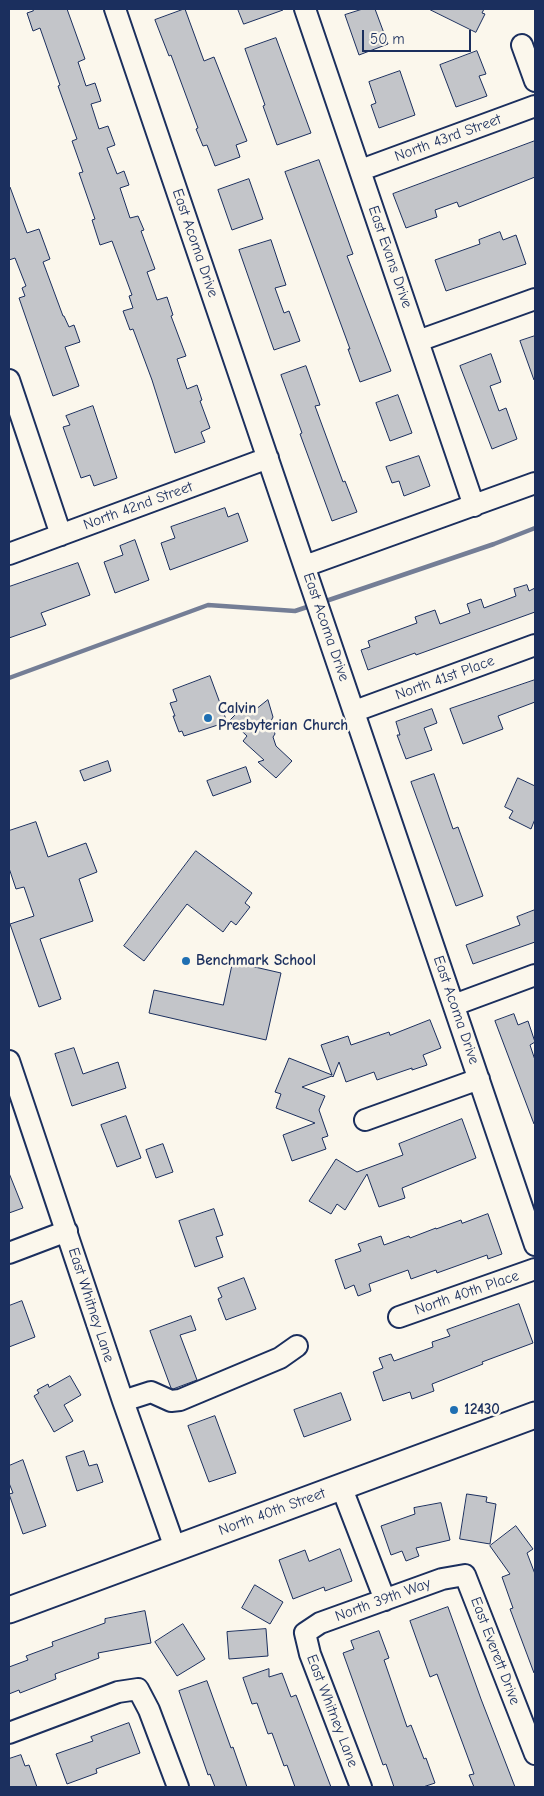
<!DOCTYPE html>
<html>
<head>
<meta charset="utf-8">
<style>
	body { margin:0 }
	#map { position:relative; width:544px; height:1796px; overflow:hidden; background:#fbf7ec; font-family:"Comic Neue",sans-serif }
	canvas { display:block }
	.frame { position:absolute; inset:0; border:10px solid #1b2f5e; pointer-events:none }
	.scale { position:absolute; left:362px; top:30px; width:109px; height:22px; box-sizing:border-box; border:2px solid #1b2f5e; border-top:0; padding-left:6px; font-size:15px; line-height:18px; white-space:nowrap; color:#1b2f5e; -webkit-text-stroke:4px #fbf7ec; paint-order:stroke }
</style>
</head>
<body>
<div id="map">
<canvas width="544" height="1796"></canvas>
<div class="frame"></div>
<div class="scale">50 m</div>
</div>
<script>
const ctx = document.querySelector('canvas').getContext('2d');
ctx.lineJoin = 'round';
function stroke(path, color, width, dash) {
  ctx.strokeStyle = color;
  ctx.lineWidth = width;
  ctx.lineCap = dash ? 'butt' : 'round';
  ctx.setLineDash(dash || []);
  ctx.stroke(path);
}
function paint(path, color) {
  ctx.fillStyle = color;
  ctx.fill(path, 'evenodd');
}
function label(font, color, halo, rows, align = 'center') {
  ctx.font = font + ' "Comic Neue",sans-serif';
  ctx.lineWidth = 5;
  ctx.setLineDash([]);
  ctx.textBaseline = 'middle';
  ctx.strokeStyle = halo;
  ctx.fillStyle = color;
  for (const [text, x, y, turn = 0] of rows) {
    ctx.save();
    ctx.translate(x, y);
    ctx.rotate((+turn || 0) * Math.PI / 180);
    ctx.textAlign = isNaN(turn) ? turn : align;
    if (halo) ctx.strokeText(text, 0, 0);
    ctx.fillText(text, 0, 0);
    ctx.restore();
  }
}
const stream = new Path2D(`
	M323,602L494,544L535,528
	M9,678L208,605L295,611L313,605`);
const building = new Path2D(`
	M33,9H67L85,59L78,62L86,86L95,83L101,101L91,104L99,129L108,126L115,145L107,148L117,174L124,171L129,185L120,188L130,218L138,216L144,230L141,231L155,269L147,272L157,300L167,297L173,315L171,316L186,356L177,359L187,389L197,385L202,400L200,401L210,428L201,432L205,442L175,453L152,380L133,329L130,330L123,311L133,308L129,296L132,295L112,241L100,245L92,220L95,219L79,173L83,172L72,141L77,139L58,86L60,85L40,28L33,31L27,13L33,11Z
	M185,9L204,61L214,57L247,141L236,145L240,157L215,166L207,145L203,146L196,129L198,128L171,55L169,56L155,20Z
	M238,9H283V10L244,24Z
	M363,9H375L388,44L359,55L345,15Z
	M429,9H484L482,13L485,14L476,32Z
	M276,38L311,133L277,145L263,106L265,105L245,49Z
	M477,51L486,74L479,76L487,96L456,107L440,65Z
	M400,71L415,115L379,128L371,105L376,103L369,82Z
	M535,141V177L459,207L457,202L435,210L437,217L406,228L393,194Z
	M319,160L353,254L347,256L391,371L360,382L348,349H350L285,172Z
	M249,179L263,219L232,230L218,190Z
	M9,187H10L27,233L39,229L50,259L43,262L63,316H64L69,327L74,325L80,342L65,347L79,386L53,396L19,298L25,296L22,288L26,286L15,258L9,260Z
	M500,232L503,240L516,235L526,264L446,291L435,260L480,244L479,240Z
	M271,240L286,285L275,288L284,313L289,311L300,341L274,350L239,250Z
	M535,336V380H534L520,341Z
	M491,354L501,382L490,386L499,411L506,408L517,439L492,449L460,366Z
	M306,366L320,405L315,406L343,482L345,481L357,512L332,521L300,434L302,433L281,375Z
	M398,395L412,433L390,441L376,403Z
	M93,406L117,478L94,486L90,475L81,478L63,427L70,425L66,416Z
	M419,456L430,486L404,496L399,481L392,483L386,467Z
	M225,508L228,517L238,513L248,541L170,570L161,543L175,538L171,527Z
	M135,540L149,580L115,593L104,562L123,555L120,546Z
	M78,563L90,595L41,613L46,625L9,638V587Z
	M527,585L529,591L535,588V612L416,655L415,653L368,670L361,650L370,647L368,641L417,623L415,617L435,610L440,624L470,613L467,604L481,599L484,608L516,596L514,589Z
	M210,676L227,722L184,736L182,731L179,732L173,716H175L170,703L177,701L173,690Z
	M535,680V702L498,716L503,729L463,744L450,709Z
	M268,700L273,717L271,721L275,734L273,737L276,746L292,761L276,778L258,762L264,760L243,741L247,736L230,720L245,705L257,708Z
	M432,709L437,723L424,728L432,750L406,759L397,735H400L396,722Z
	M108,761L111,771L84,781L80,771Z
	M246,767L251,782L213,796L207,781Z
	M434,774L453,829L458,827L483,896L456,906L411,782Z
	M518,778L535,786V819L531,829L509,818L513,811L505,807Z
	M36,822L48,857L86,843L97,872L79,879L93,921L40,939L61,999L39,1007L10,924L34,916L24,887L16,889L9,868V831Z
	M196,851L252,893L245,903L250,907L236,925L231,921L223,932L187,904L144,961L124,946Z
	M535,910V942L473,964L466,945L520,925L517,917Z
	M233,962L281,973L266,1040L149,1013L154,990L223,1005Z
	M514,1014L518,1025L528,1021L535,1042L530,1045L535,1060V1124H534L495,1021Z
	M430,1020L441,1048L423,1055L427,1065L412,1070V1068L377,1080L374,1072L346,1082L339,1062L333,1077L332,1076L302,1087L325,1096L319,1110L328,1136L322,1138L326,1149L292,1161L283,1135L315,1123L276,1108L281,1094L275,1092L289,1058L332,1075L321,1045L348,1036L351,1045L389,1032L390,1035Z
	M74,1048L83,1074L118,1062L126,1088L72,1106L55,1054Z
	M126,1116L141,1158L117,1167L101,1125Z
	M462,1119L476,1158L402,1188L405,1198L379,1207L367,1174L345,1210L337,1204L331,1214L309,1201L336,1159L357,1172L403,1155L399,1144Z
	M163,1144L173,1172L156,1178L146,1150Z
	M9,1173L23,1208L9,1213Z
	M214,1209L223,1235L216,1237L223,1257L195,1267L179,1221Z
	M488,1214L502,1254L488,1259L487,1255L437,1273L436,1270L411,1279L408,1270L369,1284L371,1291L358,1296L354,1285L345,1289L335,1260L361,1251L358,1244L381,1236L384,1245L409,1236L410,1238L436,1228V1229L461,1220L462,1223Z
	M244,1278L256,1309L226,1320L218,1299L222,1297L218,1288Z
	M22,1301L35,1337L9,1347V1306Z
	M519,1304L533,1343L482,1362L483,1364L432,1384L434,1391L412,1399L410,1392L383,1401L373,1372L383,1368L379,1358L391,1354L394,1361L433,1347L432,1342L450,1336L447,1330Z
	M191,1316L196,1330L180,1335L197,1380L173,1389L171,1388L150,1331Z
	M70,1376L81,1395L64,1405L73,1421L54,1432L34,1396L39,1393L37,1390L48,1384L49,1387Z
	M341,1393L351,1420L304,1437L294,1410Z
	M215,1416L236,1473L209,1482L188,1426Z
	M84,1451L89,1466L97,1464L103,1482L77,1491L66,1457Z
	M23,1460L46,1526L23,1534L9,1494L13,1493L9,1483V1466Z
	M467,1494L487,1497L486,1502L496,1504L490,1544L460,1539Z
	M441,1503L450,1540L416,1548L419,1556L406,1561L402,1551L391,1555L381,1526L415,1514L414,1508Z
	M516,1526L533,1549L527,1553L535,1574V1673H534L510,1609L513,1608L502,1577L510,1574L490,1546Z
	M340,1549L352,1581L325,1591L324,1587L293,1599L279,1560L305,1550L309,1561Z
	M255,1585L283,1602L270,1624L242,1608Z
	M448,1607L481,1699L515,1787H474L469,1775L474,1774L437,1674L430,1677L410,1621Z
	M145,1611L151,1643L98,1653L99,1658L55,1674L56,1679L20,1693L19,1690L9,1694V1667L28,1660L26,1656L53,1646L52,1642L105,1623V1619Z
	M183,1624L205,1659L177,1676L155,1642Z
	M266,1629L268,1656L229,1659L227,1632Z
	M379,1631L389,1658L384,1660L407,1727L411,1725L424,1759L426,1758L435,1783L423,1787H394L386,1764L383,1765L343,1653L354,1649L351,1641Z
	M269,1669V1677L282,1673L291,1697L296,1695L331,1787H295L287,1765L284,1766L272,1733L268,1734L257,1703L252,1704L243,1678Z
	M207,1681L231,1748L233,1747L247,1787H215L210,1774L208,1775L179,1691Z
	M129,1723L140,1753L96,1769L97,1773L67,1784L56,1754L93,1741L91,1737Z
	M21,1755L25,1766L29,1765L37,1787H9V1759Z`);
const minor = new Path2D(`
	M115,9L535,1245
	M305,9L474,506
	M522,45L535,81
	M361,170L535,106
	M418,341L535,299
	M9,380L61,535
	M9,554L268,458
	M305,566L535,483
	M355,711L535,645
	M454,1005L535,975
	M9,1061L123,1401L175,1548
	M365,1120L479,1079
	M9,1253L67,1231
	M399,1317L535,1269
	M123,1401L151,1392L171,1401L180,1400L280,1358L297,1346
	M341,1486L385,1600
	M9,1733L118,1692L138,1689L149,1710L178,1787
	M361,1787L310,1654L305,1633L320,1623L442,1579L465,1575L535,1754`);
const major = new Path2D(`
	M9,1610L535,1415`);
const markers = [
	[208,718,5,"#1f6fb2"],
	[186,961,5,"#1f6fb2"],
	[454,1410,5,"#1f6fb2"]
];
const streetNames = [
	["North 43rd Street",448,138,-20],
	["East Acoma Drive",195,243,71],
	["East Evans Drive",390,257,71],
	["North 42nd Street",138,506,-20],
	["East Acoma Drive",326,627,71],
	["North 41st Place",445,678,-20],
	["East Acoma Drive",456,1010,71],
	["North 40th Place",467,1293,-19],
	["East Whitney Lane",91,1305,72],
	["North 40th Street",272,1512,-20],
	["North 39th Way",383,1600,-20],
	["East Everett Drive",495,1651,69],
	["East Whitney Lane",332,1711,69]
];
const poiNames = [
	["Calvin",218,709],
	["Presbyterian Church",218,726],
	["Benchmark School",196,961],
	["12430",464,1410]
];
stroke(stream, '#747e96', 4.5);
paint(building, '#c3c5c9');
stroke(building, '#1b2f5e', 1);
stroke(minor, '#1b2f5e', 24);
stroke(major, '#1b2f5e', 29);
stroke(minor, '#fbf7ec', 20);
stroke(major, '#fbf7ec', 25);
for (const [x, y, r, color] of markers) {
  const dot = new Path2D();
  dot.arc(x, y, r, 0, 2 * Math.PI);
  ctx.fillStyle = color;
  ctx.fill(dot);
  stroke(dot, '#fbf7ec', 2);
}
label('15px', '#1b2f5e', '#fbf7ec', streetNames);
label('bold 15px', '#1b2f5e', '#fbf7ec', poiNames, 'left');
</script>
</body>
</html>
